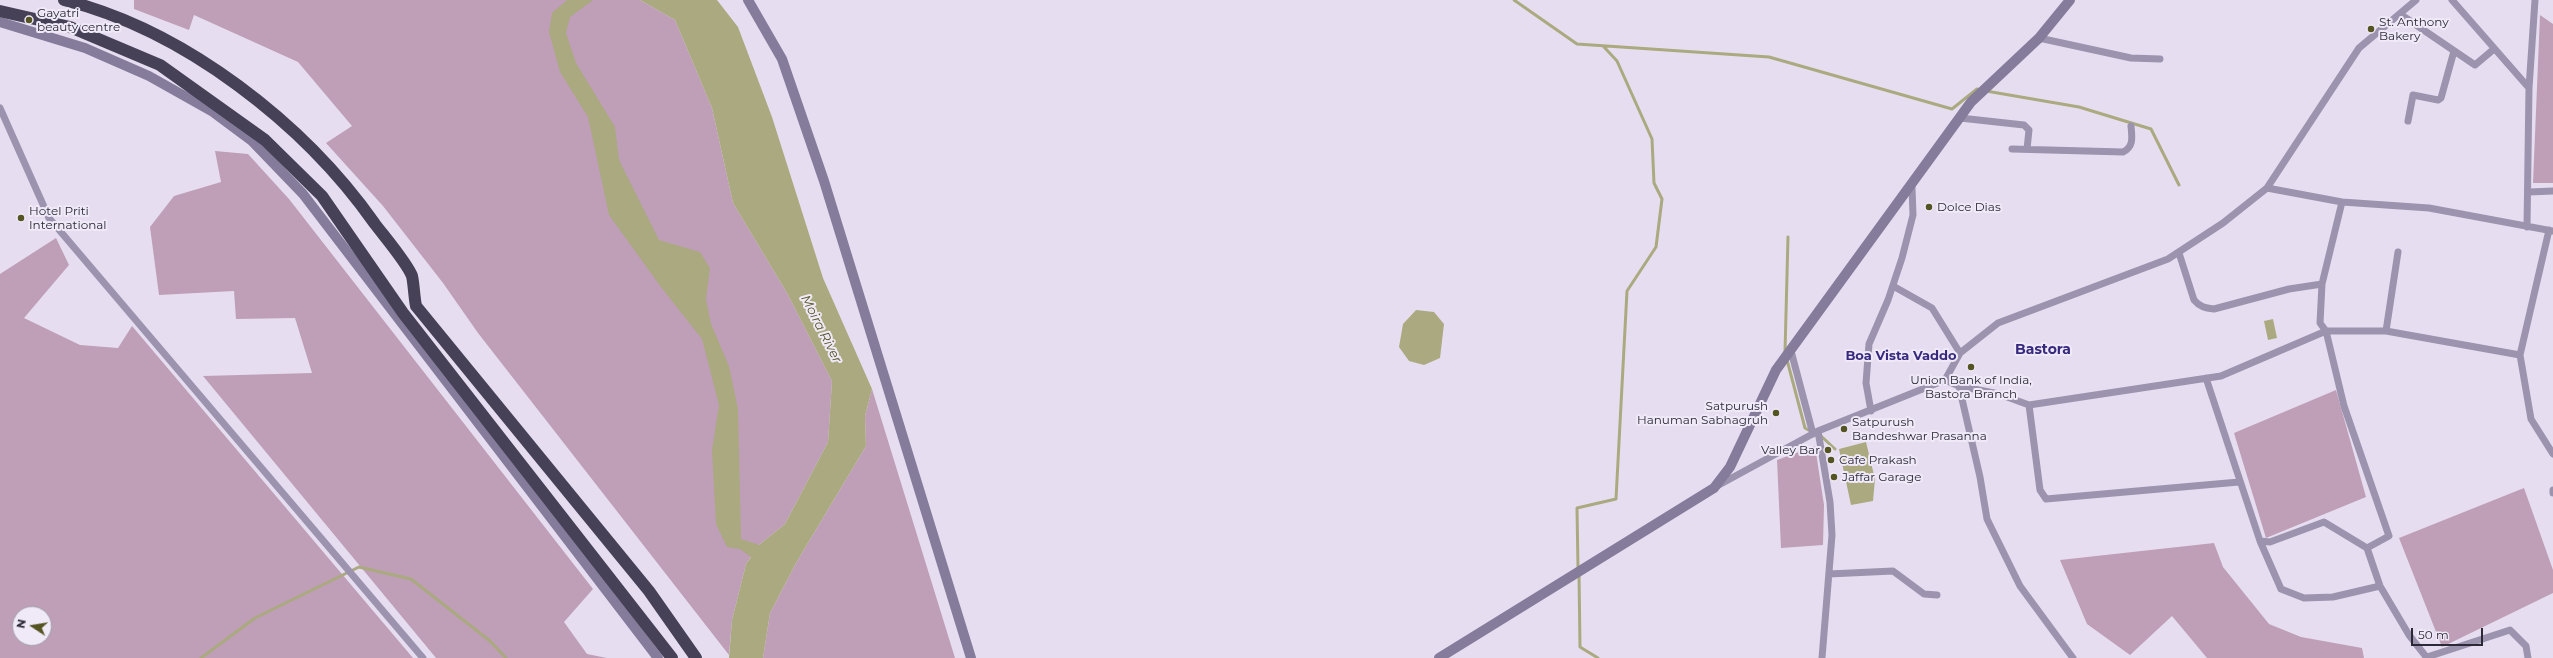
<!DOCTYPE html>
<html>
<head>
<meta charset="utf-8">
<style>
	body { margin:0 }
	#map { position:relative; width:2553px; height:658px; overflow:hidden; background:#e6def0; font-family:Montserrat,sans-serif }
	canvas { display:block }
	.north { position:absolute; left:12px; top:606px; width:40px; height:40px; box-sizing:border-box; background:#f0eaf8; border:1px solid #a29daa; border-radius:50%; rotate:282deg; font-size:11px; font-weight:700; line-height:16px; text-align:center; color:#2c2936 }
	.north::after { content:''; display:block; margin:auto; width:14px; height:18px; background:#545322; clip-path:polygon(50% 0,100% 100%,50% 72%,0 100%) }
	.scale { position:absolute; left:2411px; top:628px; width:72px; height:18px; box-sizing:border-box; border:2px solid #2c2936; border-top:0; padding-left:5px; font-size:12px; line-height:14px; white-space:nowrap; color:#2c2936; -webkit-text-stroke:3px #f0eaf8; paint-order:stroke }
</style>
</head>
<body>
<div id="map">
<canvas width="2553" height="658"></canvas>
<div class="north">N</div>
<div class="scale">50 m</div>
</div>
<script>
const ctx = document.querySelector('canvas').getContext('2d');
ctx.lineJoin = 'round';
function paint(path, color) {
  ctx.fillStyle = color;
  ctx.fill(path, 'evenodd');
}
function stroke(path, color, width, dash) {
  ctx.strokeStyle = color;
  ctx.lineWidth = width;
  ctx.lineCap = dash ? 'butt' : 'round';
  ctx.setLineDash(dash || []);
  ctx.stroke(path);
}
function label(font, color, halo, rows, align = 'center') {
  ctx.font = font + ' Montserrat,sans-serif';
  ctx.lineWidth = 4;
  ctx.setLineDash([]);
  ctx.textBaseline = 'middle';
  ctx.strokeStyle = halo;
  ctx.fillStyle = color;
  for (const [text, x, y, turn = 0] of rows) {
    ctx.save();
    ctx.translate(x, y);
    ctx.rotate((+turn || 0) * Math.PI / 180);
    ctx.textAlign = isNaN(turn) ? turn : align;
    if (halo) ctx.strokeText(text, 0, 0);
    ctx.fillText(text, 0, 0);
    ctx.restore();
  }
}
const green = new Path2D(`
	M134,0H640L675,20L712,108L733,203L787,293L832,381L828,442L785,524L759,545L746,564L732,620L729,655L478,333L443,283L383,206L326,143L352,126L298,62L194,15L189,30L134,9Z
	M2540,15L2553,24V183H2533Z
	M215,151L248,154L289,199L593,589L564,622L587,654L607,658H436L203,376L312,373L295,318L236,319L234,291L159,295L150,227L174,196L221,182Z
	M56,238L69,265L24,318L80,345L118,348L132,326L413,658H0V274ZM20,614H44V638H20Z
	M872,389L955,658H763L770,613L796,563L866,446L865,416Z
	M2336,390L2366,497L2266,538L2234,433Z
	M1815,446L1824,505L1823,545L1781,548L1777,460Z
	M2524,488L2553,570V593L2442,647L2399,538Z
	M2214,543L2223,567L2269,624L2301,637L2362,648L2364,658H2207L2172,616L2130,655L2087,624L2060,560Z`);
const water = new Path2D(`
	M567,0H593L570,17L566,33L576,63L615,127L619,160L659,240L700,252L710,268L706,299L711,324L729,366L738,409L741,539L759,545L785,524L828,442L832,381L787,293L733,203L712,108L675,20L640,0H717L738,27L772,117L823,278L872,389L865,416L866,446L796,563L770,613L763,658H729L732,620L746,564L751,557L740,549L727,547L716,524L712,450L719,405L702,339L661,287L609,215L588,117L560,72L549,32L552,13Z
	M1416,310L1434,312L1444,324L1440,358L1424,365L1409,361L1399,347L1403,324Z
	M2273,319L2277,338L2268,340L2264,321Z
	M1866,442L1875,479L1873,501L1851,505L1839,449Z`);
const stream = new Path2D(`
	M1514,0L1577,44L1769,57L1952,109L1977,89L1980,90
	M1986,91L2079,107L2151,129L2179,185
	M1785,352L1788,237
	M1787,360L1805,428L1812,432
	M1821,436L1835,449
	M1578,568L1577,508L1616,499L1627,291L1656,247L1662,199L1654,183L1652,139L1617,61L1604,47
	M1579,574L1580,647L1598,658
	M201,658L255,618L359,567L411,579L490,641L506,658`);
const street = new Path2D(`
	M2452,0L2529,88L2527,227
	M2400,14L2475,65L2494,49
	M2039,38L2131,58L2160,59
	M2529,88L2535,0
	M0,108L49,218L423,658
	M1960,118L2024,125L2029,130L2027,149
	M2408,121L2413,95L2438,100L2441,98L2454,51
	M2012,149L2123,152C2134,147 2132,137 2131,126
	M2267,188L2342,202L2429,208L2553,231
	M2529,192L2553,191
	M2342,202L2322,284L2320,323L2326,331L2344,406L2389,536L2367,548
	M2549,230L2520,355L2531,419L2553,454
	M2179,253L2194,300C2200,307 2205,308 2214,309L2289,289L2322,284
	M1893,286L1932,308L1960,353
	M2386,331L2398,252
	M1791,351L1813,434
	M2206,378L2260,541L2270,542L2324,522L2367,548L2380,586L2409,635L2427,658
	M1945,380L1959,386L1999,394L2029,405L2221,376L2326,331H2386L2520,355
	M1959,386L1980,477L1987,519L2020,586L2073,658
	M2029,405L2040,490L2046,499L2239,482
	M1871,411L1866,383L1869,344L1888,300L1902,258L1913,215L1912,187
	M1818,431L1830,502L1832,535L1822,658
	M1717,486L1818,431L1945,380L1960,353L1998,323L2168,259L2223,223L2267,188L2359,48L2416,0
	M2553,490V493
	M2260,541L2281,589L2304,598L2333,597L2380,586
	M1829,574L1893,571L1924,594L1937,595
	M2427,657L2510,630L2526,646L2528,658`);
const secondary = new Path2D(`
	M748,0L782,59L824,181L971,658
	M0,22L85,48L149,76L213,112L252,141L303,194L658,658
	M1439,658L1714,488L1730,467L1776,370L1971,102L2039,38L2070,0`);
const highway = new Path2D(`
	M64,0C184,30 304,123 375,224C384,236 407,263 412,276C414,285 414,296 416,306L649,591L696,658
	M0,11L70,27L160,65L265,140L322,196L403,313L672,658`);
const markers = [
	[29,20,4,"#545322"],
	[2371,29,4,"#545322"],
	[1929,207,4,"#545322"],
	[21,218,4,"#545322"],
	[1971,367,4,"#545322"],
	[1776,413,4,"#545322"],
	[1844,429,4,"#545322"],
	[1828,450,4,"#545322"],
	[1831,460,4,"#545322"],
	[1834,477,4,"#545322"]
];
const poiNames = [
	["Gayatri",37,13],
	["beauty centre",37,27],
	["St. Anthony",2379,22],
	["Bakery",2379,36],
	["Dolce Dias",1937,207],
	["Hotel Priti",29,211],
	["International",29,225],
	["Union Bank of India,",1971,380,"center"],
	["Bastora Branch",1971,394,"center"],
	["Satpurush",1768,406,"right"],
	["Hanuman Sabhagruh",1768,420,"right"],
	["Satpurush",1852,422],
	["Bandeshwar Prasanna",1852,436],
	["Valley Bar",1820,450,"right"],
	["Cafe Prakash",1839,460],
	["Jaffar Garage",1842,477]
];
const waterNames = [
	["Moira River",821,329,63]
];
const neighbourhoodNames = [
	["Boa Vista Vaddo",1901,356]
];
const quarterNames = [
	["Bastora",2043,350]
];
paint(green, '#be9fb7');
paint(water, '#aba97f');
stroke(stream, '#aba97f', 3);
stroke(street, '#9c94ae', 7);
stroke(secondary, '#857c9b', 10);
stroke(highway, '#464156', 12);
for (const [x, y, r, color] of markers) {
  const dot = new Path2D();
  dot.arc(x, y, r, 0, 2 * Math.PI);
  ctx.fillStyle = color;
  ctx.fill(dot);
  stroke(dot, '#f0eaf8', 1.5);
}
label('12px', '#2c2936', '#f0eaf8', poiNames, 'left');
label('italic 13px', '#545322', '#f0eaf8', waterNames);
label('bold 13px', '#36297e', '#f0eaf8', neighbourhoodNames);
label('bold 14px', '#36297e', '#f0eaf8', quarterNames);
</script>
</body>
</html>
